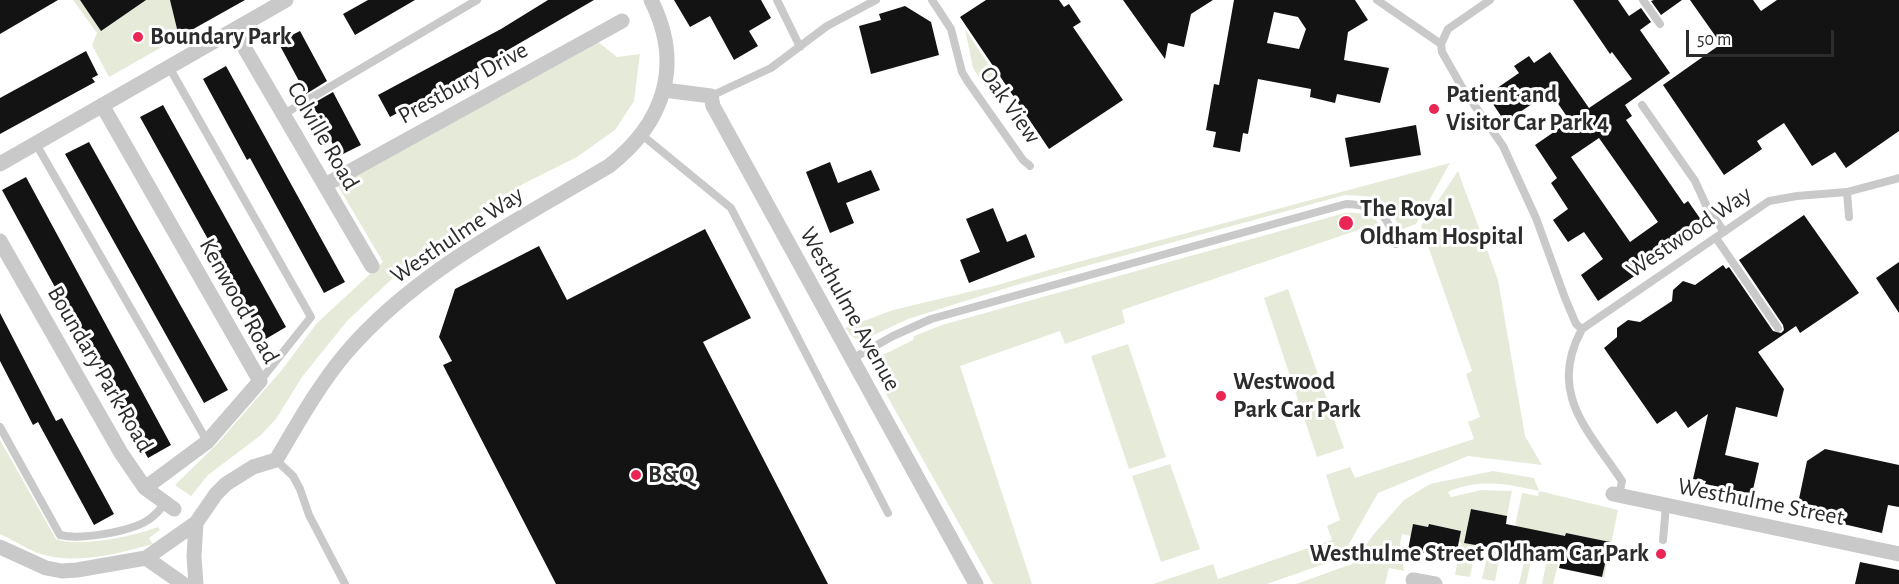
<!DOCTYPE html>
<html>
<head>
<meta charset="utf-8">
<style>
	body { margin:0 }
	#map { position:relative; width:1899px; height:584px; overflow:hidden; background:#fff; font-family:"Alegreya Sans",sans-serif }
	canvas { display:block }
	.scale { position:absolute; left:1686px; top:30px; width:148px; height:27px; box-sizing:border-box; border:3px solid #2c2c2c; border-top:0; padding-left:8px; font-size:18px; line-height:21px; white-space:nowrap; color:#2c2c2c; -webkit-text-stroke:4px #fff; paint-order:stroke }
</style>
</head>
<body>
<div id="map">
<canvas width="1899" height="584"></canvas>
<div class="scale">50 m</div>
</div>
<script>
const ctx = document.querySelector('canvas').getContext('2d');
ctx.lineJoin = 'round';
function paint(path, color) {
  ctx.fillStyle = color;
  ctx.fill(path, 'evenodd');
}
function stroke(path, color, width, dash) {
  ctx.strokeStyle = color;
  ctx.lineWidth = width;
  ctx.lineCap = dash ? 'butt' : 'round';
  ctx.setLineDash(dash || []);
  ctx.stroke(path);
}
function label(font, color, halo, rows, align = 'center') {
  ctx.font = font + ' "Alegreya Sans",sans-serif';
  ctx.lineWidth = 6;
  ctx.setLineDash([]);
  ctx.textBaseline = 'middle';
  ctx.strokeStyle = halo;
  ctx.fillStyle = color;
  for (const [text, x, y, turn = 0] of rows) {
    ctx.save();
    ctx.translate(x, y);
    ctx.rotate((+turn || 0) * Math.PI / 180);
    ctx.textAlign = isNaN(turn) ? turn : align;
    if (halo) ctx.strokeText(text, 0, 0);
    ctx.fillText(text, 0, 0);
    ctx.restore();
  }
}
const green = new Path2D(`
	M73,0H245L109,77L92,45L97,33Z
	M965,29L1005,89L993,98L973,68Z
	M597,41L617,57L640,54L634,101L615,130L577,157L523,184L456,229L394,277L347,321L302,377L276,419L261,435L208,475L191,496L175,485L217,444L281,371L317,323L383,262L338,186Z
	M1450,163L1416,224L1400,230L1392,211L1378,197L1345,195L1013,286L908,319L863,340L854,338L845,328L893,310L994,286L1063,266Z
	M1458,171L1498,280L1525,436L1542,465L1468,456L1378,493L1341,558L1267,584H1153L1213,564L1218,579L1332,540L1327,526L1340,520L1326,475L1350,467L1355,478L1474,439L1468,422L1480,417L1466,374L1472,371L1421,226Z
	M1345,213C1362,212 1384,215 1380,237L1375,238L1370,226L1122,310L1125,323L1065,344L1060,331L960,366L1032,584H993L877,378C870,361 874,358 889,352C897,348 905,344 913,340L914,336L942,325Z
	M1288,289L1344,448L1317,457L1264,298Z
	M1128,344L1166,457L1129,469L1091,356Z
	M0,440L56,539C78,548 135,536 158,527L160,530L149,538L153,544C116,554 70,567 33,551C22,546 11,539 0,534Z
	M1170,464L1200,549L1161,562L1132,476Z
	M1493,471L1534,478L1539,491L1618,510L1604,578L1602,577L1609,542L1566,533L1553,584H1542L1546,564L1531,561L1526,584H1519L1526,553L1515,526L1522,493L1538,496L1539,491C1508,484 1478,478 1448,492L1451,497L1482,490L1512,491L1507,516L1471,509L1464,542L1476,545L1470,577L1455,575L1461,543L1459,542L1461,531L1429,524L1428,527L1414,524L1411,536L1402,534L1400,544L1404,571L1389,568L1385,584H1296L1352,564L1374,534L1404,500L1430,484Z
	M1489,548L1501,550L1495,581L1482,579Z`);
const building = new Path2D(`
	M0,0H58L0,34Z
	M80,0H146L101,31Z
	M170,0H245L179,37Z
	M368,0H415L355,35L343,14Z
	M548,0H594L501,54L502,56L390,117L378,95L501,29Z
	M674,0H761L771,18L749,31L758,46L734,60L710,16L690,27Z
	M986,0H1059L1064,7L1069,4L1081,22L1073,27L1123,100L1049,149L960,17Z
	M1123,0H1213L1191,14L1184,47L1168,43L1165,59Z
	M1234,0H1355L1368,20L1348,32L1344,60L1389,68L1380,103L1337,94L1335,103L1310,97L1311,89L1258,79L1248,134L1243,133L1240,152L1213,147L1216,132L1206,130L1214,84L1219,85ZM1274,12L1298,17L1306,29L1299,49L1267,43Z
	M1573,0H1618L1629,16L1641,8L1651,22L1640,30L1670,73L1625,105L1632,116L1626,120L1684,204L1688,201L1706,227L1598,301L1581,275L1603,259L1584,232L1568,242L1553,220L1568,209L1551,183L1557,178L1535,145L1570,121L1550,92L1505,122L1487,95L1519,73L1514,66L1529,56L1534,63L1550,52L1589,108L1632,79L1612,52L1610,54ZM1599,138L1658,222L1630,242L1571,157Z
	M1654,0H1682L1661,15L1651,1Z
	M1690,0H1753L1761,11L1777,0H1899V131L1846,168L1835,152L1812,166L1784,123L1757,141L1762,149L1724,175L1663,85L1721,44Z
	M905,6L931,22L939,55L871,74L859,26L881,20L879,14Z
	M300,31L327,81L306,94L278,42Z
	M86,51L98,75L92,78L95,82L0,134V98Z
	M226,66L345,282L324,293L250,158L247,160L203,79Z
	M333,92L361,145L339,156L312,104Z
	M163,105L286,327L264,340L140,117Z
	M1416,125L1421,155L1350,167L1345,138Z
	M89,142L228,390L204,403L65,154Z
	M830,162L838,183L871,170L880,190L846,203L854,223L830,233L806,172Z
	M26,177L171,445L148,458L2,190Z
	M993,208L1007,242L1026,234L1035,257L969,283L960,260L980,252L966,219Z
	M1804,215L1859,293L1800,333L1796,326L1758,352L1784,389L1777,417L1736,407L1725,455L1759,463L1752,494L1705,484L1706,481L1693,479L1708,414L1688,428L1676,411L1657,424L1604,348L1617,337V328L1628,320L1640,322L1672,301L1673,290L1683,281L1695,285L1723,265L1726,269L1729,267L1773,331L1781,333L1784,330L1783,325L1739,260Z
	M705,229L751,318L703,342L828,584H556L443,365L452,361L439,337L455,289L539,246L567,300Z
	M1899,262V313L1876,278Z
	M0,313L56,421L62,418L114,514L94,525L38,422L33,425L0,361Z
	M1825,449L1899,465V507L1888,505L1882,533L1796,513L1807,461Z
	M1471,509L1507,516L1506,524L1565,536L1566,533L1610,542L1602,577L1559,568L1561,560L1464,543Z
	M1413,524L1428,527L1429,524L1461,531L1456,556L1448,554L1447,557L1408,550Z
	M1860,562L1899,570V584H1855Z`);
const lane = new Path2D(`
	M777,0L800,47
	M932,0L951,29L962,72L968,82L1023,160L1030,166
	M1377,0L1441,44
	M1643,0L1660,24
	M1441,44L1442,52L1463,89L1503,146L1536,218L1565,298L1576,324L1582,329
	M1441,44L1448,29L1490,0
	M169,67L311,317L260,381
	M711,96L771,68L827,26L876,0
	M1642,105L1695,181L1706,205L1724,232
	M284,114L477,0
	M642,135L731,208L888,513
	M36,144L207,441
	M1847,192L1849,217
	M1716,238L1778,328
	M852,359L893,336L931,319L1346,204C1378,205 1387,213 1396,244
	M0,427L60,535C80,540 130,532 148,520C155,516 160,509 165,504
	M276,460L293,476L300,489L309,515L345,584
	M1619,495L1622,481C1588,430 1547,393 1582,329L1769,201L1797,196L1847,192L1899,178
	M1663,540L1666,506`);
const street = new Path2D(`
	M234,30L372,266
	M664,90L711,96L713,106L976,584
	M102,105L260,381L207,442L145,488
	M0,164L286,0
	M325,185L622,21
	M0,241L121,453L145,488L174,509
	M1613,494L1899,554
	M196,523L194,556L196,584
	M0,547L46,568L62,571L77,570L146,558L196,523L216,494L226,484L253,467L276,460C298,423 319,385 346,353C416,271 518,220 609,166C664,123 684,65 651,0
	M146,558L183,584
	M1413,580L1435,584`);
const markers = [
	[138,37,6,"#eb2655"],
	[1434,109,6,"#eb2655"],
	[1346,223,8,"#eb2655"],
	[1221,396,6,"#eb2655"],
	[636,475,6,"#eb2655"],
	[1661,554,6,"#eb2655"]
];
const poiNames = [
	["Boundary Park",150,37],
	["Patient and",1446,95],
	["Visitor Car Park 4",1446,123],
	["The Royal",1360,209],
	["Oldham Hospital",1360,237],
	["Westwood",1233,382],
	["Park Car Park",1233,410],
	["B&Q",648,475],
	["Westhulme Street Oldham Car Park",1649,554,"right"]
];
const streetNames = [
	["Prestbury Drive",463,83,-29],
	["Oak View",1010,105,55],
	["Colville Road",323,136,60],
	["Westwood Way",1689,232,-34],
	["Westhulme Way",457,235,-34],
	["Kenwood Road",239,301,61],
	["Westhulme Avenue",850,309,61],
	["Boundary Park Road",100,369,60],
	["Westhulme Street",1761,502,11]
];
paint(green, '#e5ebd8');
paint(building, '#131313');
stroke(lane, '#c9c9c9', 8);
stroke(street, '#c9c9c9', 15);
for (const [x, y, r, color] of markers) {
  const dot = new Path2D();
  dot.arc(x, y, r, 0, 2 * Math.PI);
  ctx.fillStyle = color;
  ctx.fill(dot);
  stroke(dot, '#fff', 2);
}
label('bold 24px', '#2c2c2c', '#fff', poiNames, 'left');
label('24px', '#2c2c2c', '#fff', streetNames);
</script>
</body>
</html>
